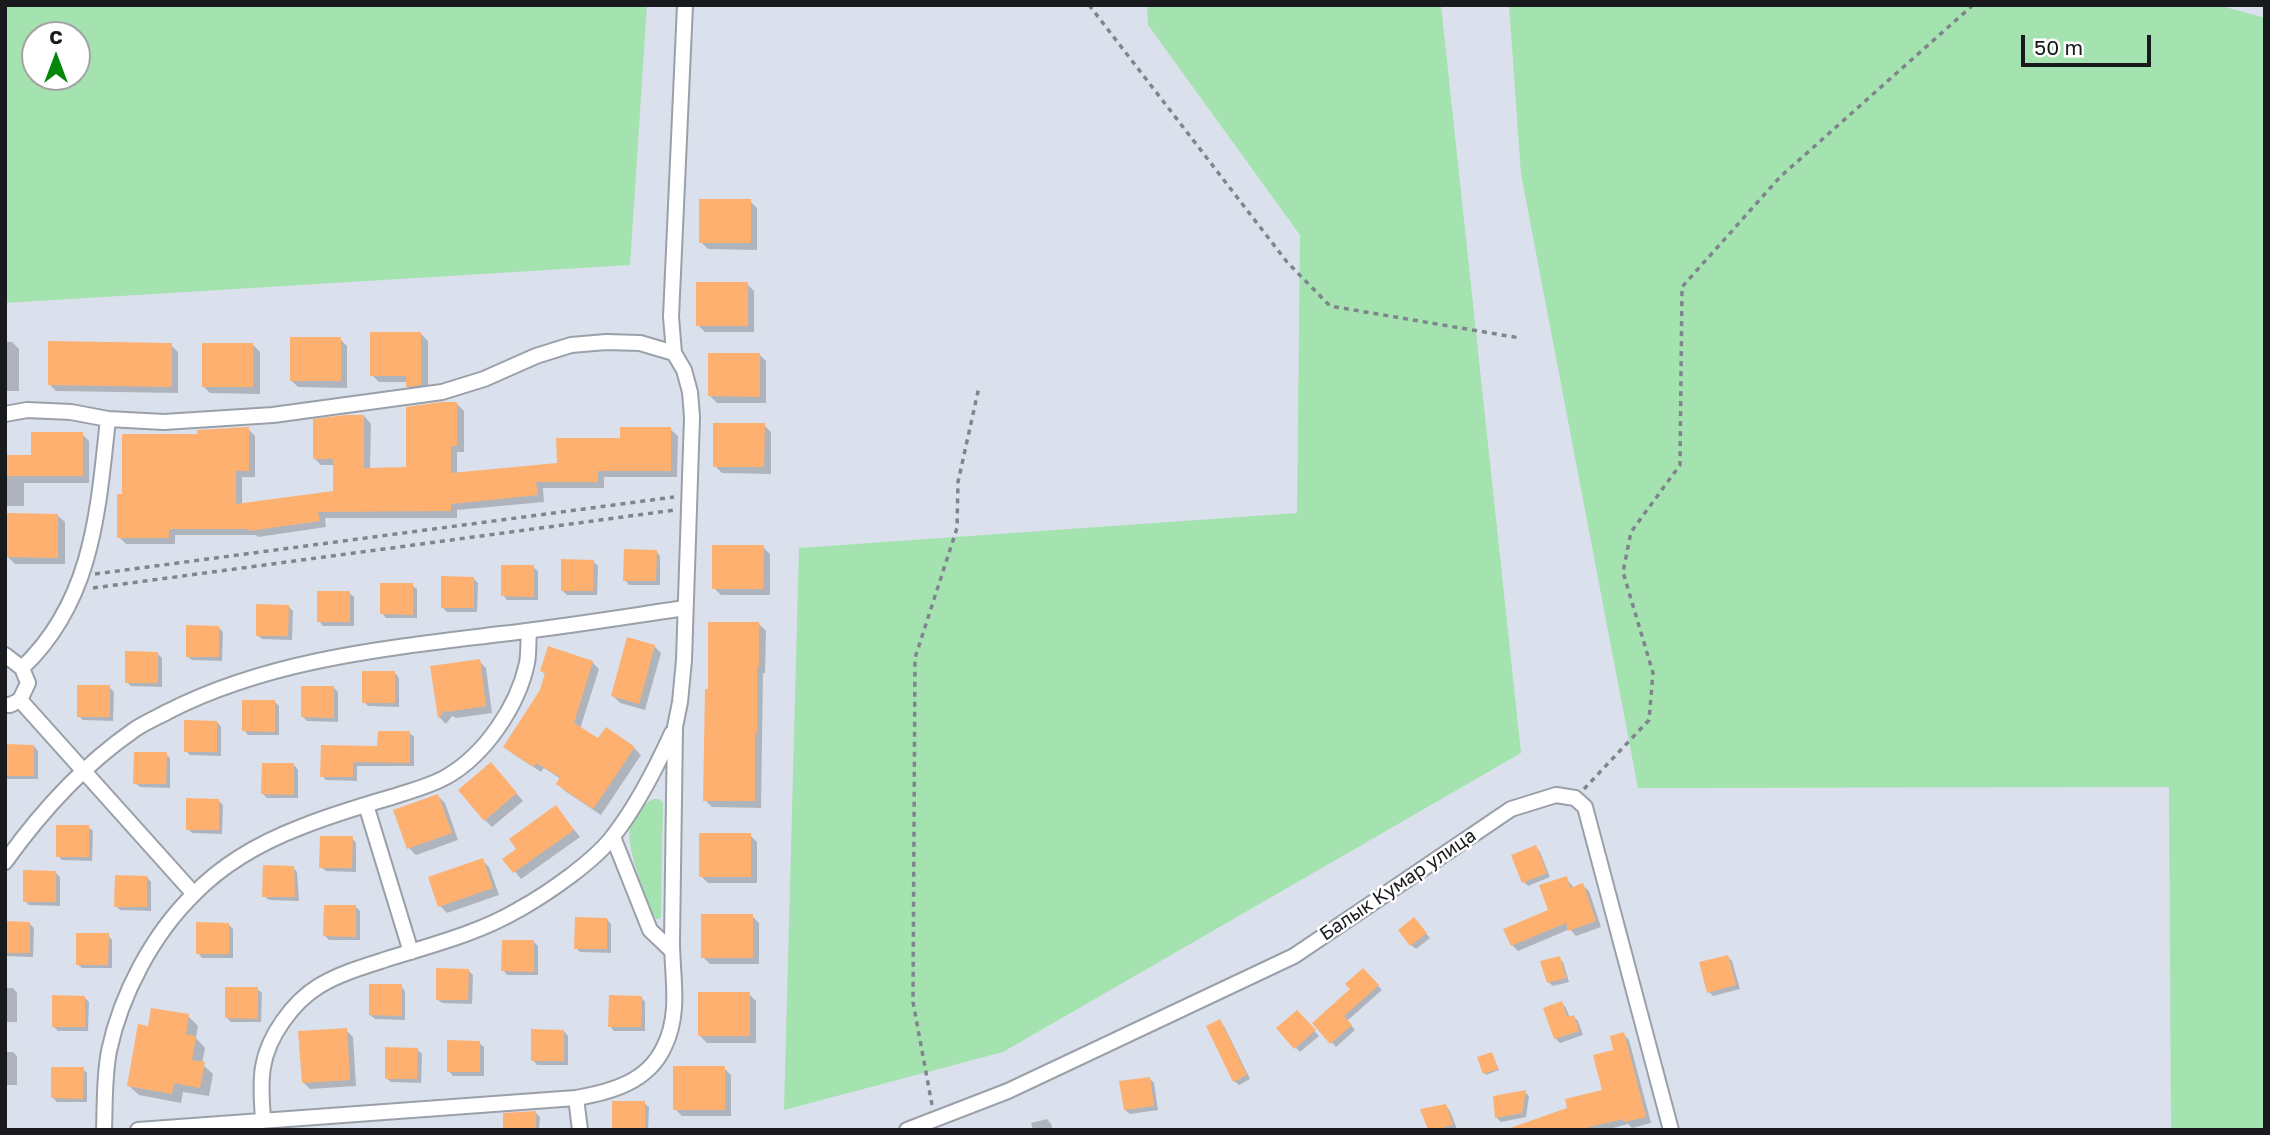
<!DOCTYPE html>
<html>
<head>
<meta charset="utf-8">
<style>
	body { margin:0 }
	#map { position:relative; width:2270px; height:1135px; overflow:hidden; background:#dbe1ec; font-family:"Golos Text",sans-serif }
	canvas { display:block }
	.frame { position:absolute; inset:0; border:7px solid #181a1e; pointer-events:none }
	.north { position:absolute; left:21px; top:21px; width:70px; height:70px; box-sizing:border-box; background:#fff; border:2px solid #a3a3a5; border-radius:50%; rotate:0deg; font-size:19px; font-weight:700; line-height:28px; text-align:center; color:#181a1e }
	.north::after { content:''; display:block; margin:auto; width:24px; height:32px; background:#05870b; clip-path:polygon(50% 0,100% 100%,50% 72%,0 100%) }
	.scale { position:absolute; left:2021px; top:35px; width:130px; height:32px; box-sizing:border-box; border:4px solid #181a1e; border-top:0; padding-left:9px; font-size:21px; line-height:24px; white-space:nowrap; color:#181a1e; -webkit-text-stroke:5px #fff; paint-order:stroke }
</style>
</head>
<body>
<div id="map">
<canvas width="2270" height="1135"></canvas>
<div class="frame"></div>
<div class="north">С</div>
<div class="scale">50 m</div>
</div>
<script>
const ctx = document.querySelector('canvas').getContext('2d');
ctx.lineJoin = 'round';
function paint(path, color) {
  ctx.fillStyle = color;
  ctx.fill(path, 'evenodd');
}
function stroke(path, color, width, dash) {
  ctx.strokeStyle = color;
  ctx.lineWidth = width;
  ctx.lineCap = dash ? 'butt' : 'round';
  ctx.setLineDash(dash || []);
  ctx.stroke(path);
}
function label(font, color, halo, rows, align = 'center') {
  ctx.font = font + ' "Golos Text",sans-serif';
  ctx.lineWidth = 5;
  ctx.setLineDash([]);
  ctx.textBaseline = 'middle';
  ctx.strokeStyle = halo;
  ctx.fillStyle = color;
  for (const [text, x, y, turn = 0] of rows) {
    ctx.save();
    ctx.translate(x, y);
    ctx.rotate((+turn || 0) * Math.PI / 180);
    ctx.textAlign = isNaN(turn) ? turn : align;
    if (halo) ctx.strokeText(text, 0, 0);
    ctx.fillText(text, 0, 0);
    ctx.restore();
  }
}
const green = new Path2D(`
	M5,5H647L630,265L5,303ZM35,35H77V77H35Z
	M1147,5H1441L1521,753L1003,1052L784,1110L799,548L1297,513L1300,235L1148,25Z
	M1509,5H2218L2265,18V1130H2171L2169,787L1638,788L1521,174Z
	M653,799H659L663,803L661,917L659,919H656C647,903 625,845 630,829C633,816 642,805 653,799Z`);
const shadow = new Path2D(`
	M750,201L757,208V250L708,249L701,242Z
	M747,284L754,291V332H705L698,325Z
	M421,334L428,341V392L414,393L408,387V382H379L372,375Z
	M340,339L347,346V388L298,387L291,380Z
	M5,342H12L19,349V391H5Z
	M171,345L178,352V393L56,391L49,384Z
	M253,345L260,352V394L210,393L203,386Z
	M759,354L766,361V403H717L710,396Z
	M457,404L464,411V452H457V474L559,464L621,440L670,429L678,436L677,477H604V488H543L544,502L457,510V518H325L326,527L258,537L256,535H175V544H126L119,537L124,496L199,436L248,429L255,436V477H242V505L335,492V465H321L314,458L364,416L371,424L370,470L408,469Z
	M764,425L771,432V474L722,473L715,466Z
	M82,434L89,441V483H24V506H5V457H33Z
	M57,515L65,522V564H15L8,557Z
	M763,547L770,554V595H721L714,588Z
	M656,551L660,556V585H629L625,580Z
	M593,561L598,566L597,595H567L562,590Z
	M533,567L538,571V600H507L503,595Z
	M473,578L478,583L477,612H447L442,607Z
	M412,585L417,589V618H386L382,613Z
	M349,593L354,597V626H323L319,621Z
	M288,606L293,611L292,640L262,639L257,635Z
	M759,624L766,631L765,673H763L761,808L712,807L705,800Z
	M218,627L223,632L222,661L192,660L187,656Z
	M654,646L661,653L645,710L620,703L613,696Z
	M157,653L162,658V687L131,686L127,682Z
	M479,661L486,668L492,713L456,718L452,716L446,724L439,717L432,668Z
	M592,662L599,669L580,729L599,741L634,748L641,755L601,815L565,791L558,784L561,779L544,768L541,772L513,754L506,747L541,691L546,675L542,671Z
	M395,673L399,678V707L368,706L364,702Z
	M109,687L114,692L113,721L83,720L78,716Z
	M334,688L338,692V722L307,721L303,717Z
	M275,702L279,706V735H248L244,730Z
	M217,722L221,727V756L190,755L186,751Z
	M410,733L414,737V766H357V781L326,780L322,776Z
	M5,746H34L38,751V779H7L5,777Z
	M166,754L170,758V788L140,787L135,783Z
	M294,765L298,770V798H267L263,794Z
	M498,772L523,801L492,827L485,820Z
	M438,796L445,803L458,840L416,855L409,848Z
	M218,800L223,805L222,834L192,833L188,829Z
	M556,807L580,837L521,879L505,859L518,849Z
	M88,827L93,831L92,861L62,860L58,856Z
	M750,835L757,842V883H708L701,876Z
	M352,838L356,843V872L326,871L321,867Z
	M1536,847L1540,852L1550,877L1528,886L1524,882Z
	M482,860L489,867L499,895L447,913L440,906Z
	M293,867L297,872L299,901L269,900L264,896Z
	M55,872L60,877V906L29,905L25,901Z
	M147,877L151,882V911L120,910L116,906Z
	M1566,878L1574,888L1582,885L1589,891L1601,927L1576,936L1570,929L1518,951L1512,945L1550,911Z
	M356,907L360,911V940H329L325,936Z
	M752,916L759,923V964H710L703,957Z
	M607,919L611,924V953L580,952L576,948Z
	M5,923H29L34,928L33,957L5,956Z
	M228,924L233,929V958H202L198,953Z
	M1418,924L1430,938L1416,949L1411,945Z
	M108,935L112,940V968H82L77,964Z
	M534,942L538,946V975H507L503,970Z
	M1728,957L1732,961L1740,989L1713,996L1709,992Z
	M1559,958L1563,962L1569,982L1553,986L1548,982Z
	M468,970L473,975L472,1004L442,1003L437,999Z
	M1363,970L1382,990L1347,1021L1355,1030L1336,1047L1314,1023L1353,989Z
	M401,986L405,991V1020L375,1019L370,1015Z
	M5,988H13L17,993V1022H5Z
	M257,989L262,993L261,1022H231L227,1018Z
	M749,994L756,1001V1043H707L700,1036Z
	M84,997L89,1002L88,1031H58L53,1026Z
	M641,997L645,1002V1031H614L610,1026Z
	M1562,1003L1566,1008L1570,1018L1574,1017L1578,1021L1583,1035L1560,1043L1555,1038Z
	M1297,1012L1319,1036L1300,1052L1278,1029Z
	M188,1016L198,1026L196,1038L205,1048L202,1064L213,1074L209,1096L183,1092L181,1103L139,1095L129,1086L149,1028Z
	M1220,1022L1224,1026L1250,1079L1239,1085L1234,1081Z
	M346,1030L353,1037L356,1086L310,1089L303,1082Z
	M564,1031L568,1036V1065H537L533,1060Z
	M1623,1034L1629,1040L1651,1123L1632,1128L1628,1124L1606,1130H1537L1569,1109L1605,1092L1616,1051Z
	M479,1043L484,1047V1076H453L449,1071Z
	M417,1049L422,1054L421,1083L391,1082L386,1078Z
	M5,1052H13L17,1056V1085H5Z
	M1492,1054L1499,1070L1486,1075L1485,1073Z
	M724,1068L731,1075V1116H682L675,1109Z
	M83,1069L87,1073V1102H57L52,1097Z
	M1150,1079L1154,1083L1158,1110L1130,1114L1125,1110Z
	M1525,1092L1529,1096L1526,1117L1501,1122L1496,1117Z
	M644,1103L649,1107L648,1130H613Z
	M1446,1106L1450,1111L1457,1129L1430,1130Z
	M535,1112L540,1117L539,1130H504Z
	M1047,1119L1051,1124L1053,1130H1033L1031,1123Z
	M414,1128L445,1129L446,1130H414Z`);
const building = new Path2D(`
	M699,199H751V243H699Z
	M696,282H748V326H696Z
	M370,332H421V385L406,387V376H370Z
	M290,337H341V381H290Z
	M48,341L172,343V387L48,385Z
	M202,343H253V387H202Z
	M708,353H760V397L708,396Z
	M441,402H457V446H451V473L557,463L556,438H620V427H671V471H598V482H536L538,495L451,504V511L318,512L320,521L249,531V529H169V538H117V494H122V434H197V430L249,427V471H236V504L333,491V459H313V419L346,415H364V468L406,467V407Z
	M713,423H765L764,467H713Z
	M31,432H83V476H5V455H31Z
	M7,513L58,514V558L7,557Z
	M712,545H764L763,589H712Z
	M624,549L657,550L656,581H623Z
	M561,559L594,560L593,591H561Z
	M501,565H534V597L501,596Z
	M441,576L474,577V608H441Z
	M380,583H413V615L380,614Z
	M317,591H350V622H317Z
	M256,604L289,605L288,636H256Z
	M708,622H759V666H757V733H755V801H703L705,689H708Z
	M186,625L219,626V657H186Z
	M627,637L655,645L639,704L611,696Z
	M548,646L593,661L574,723L598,738L606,727L635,747L593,809L556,784L560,777L536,763L534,767L503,747L540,690L545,673L540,671Z
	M125,651L158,652V683H125Z
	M480,659L486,706L447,712L445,710L438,718L430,666Z
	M362,671H395V703H362Z
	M77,685H110V717H77Z
	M301,686H334V718L301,717Z
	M242,700H275V732L242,731Z
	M184,720L217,721V752H184Z
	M378,731H410V763L353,762V777H320L321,745L377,746Z
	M5,744L34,745V776H5Z
	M134,752H167L166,784H133Z
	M491,762L517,793L484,821L458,790Z
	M262,763H294V795L261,794Z
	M438,794L452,833L407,849L393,810Z
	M186,798L219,799V830H186Z
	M556,805L574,830L513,873L502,859L516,849L509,839Z
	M56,825H89V857H56Z
	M699,833H751V877H699Z
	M320,836H353L352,868H319Z
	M1536,845L1547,873L1522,883L1511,855Z
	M483,858L493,888L438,907L428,877Z
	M263,865L294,866L295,897H262Z
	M23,870L56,871V902H23Z
	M115,875L147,876V907H114Z
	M1567,876L1570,888L1583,883L1596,921L1568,931L1566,923L1511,946L1503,929L1548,910L1539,885Z
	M324,905H356V937L323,936Z
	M701,914H753V958H701Z
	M575,917L607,918V949H574Z
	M1414,917L1427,933L1410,946L1398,930Z
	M5,921L30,922V953H5Z
	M196,922L229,923V954H196Z
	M76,933H109L108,965H76Z
	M502,940H534V972L501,971Z
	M1728,955L1736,985L1707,993L1699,962Z
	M1560,956L1566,978L1547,983L1540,961Z
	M436,968L469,969L468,1000H436Z
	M1363,968L1379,985L1344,1016L1352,1025L1330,1044L1312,1023L1350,989L1345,984Z
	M369,984H402V1016L369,1015Z
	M225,987H258V1019L225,1018Z
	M698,992H750V1036H698Z
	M52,995L85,996V1027H52Z
	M609,995L642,996L641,1027H608Z
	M1562,1001L1567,1017L1574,1015L1579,1031L1554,1039L1543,1008Z
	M151,1008L189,1014L186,1034L196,1036L192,1060L205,1062L200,1088L174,1083L172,1094L127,1086L138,1024L148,1026Z
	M1297,1010L1316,1030L1294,1049L1276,1028Z
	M1220,1019L1247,1075L1233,1082L1206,1026Z
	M347,1028L350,1080L302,1083L298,1031Z
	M531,1029L564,1030V1061H531Z
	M1624,1032L1646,1117L1624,1122L1623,1119L1577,1130H1510V1128L1567,1108L1565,1099L1602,1090L1593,1055L1613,1050L1610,1036Z
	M447,1040L480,1041V1072H447Z
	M385,1047L418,1048L417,1079H385Z
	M1492,1052L1498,1069L1483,1074L1477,1057Z
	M673,1066H725V1110H673Z
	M51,1067H84L83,1099L51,1098Z
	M1150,1077L1154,1106L1124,1110L1119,1081Z
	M1526,1090L1522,1113L1495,1118L1493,1096Z
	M612,1101H645V1130H612Z
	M1446,1104L1453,1124L1438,1130H1428L1420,1109Z
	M536,1111V1130H503V1113Z`);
const path = new Path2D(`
	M1089,5L1287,262L1330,306L1520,338
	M95,574L674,497
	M93,588L675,510
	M1584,789L1649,720L1653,673L1623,572L1631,532L1680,465L1682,287L1780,177L1973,5
	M932,1105L913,1002L915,658L957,528L958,482L979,387`);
const minor = new Path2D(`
	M5,414L27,410L71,412L108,419L164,422L273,415L442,392L484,379L536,356L571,345L606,342L640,343L674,353
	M5,655L22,668L28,683L20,700L10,705H5
	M22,668C93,601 98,511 108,419
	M20,700L194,894
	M366,805L411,952
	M613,837L650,930L672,951
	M5,862C40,813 85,764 134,730C144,723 156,718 167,712C270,659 388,648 501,634C563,627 624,617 685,608
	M576,1098L580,1130
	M263,1120C262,1103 260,1085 263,1067C268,1036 293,1002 319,986C339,974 362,967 384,960C428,946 477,934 518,910C547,894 595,861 614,835C638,804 656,768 672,733
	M104,1130C105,1103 104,1077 109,1051C121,994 153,934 194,894C223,864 262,842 301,827C331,815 361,806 392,797C410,791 430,786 446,777C485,755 518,706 527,663C529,652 528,641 529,631
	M138,1130L576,1098C611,1092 648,1082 664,1047C681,1013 672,977 672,941C673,870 674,799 675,727L680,702L684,660L692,417L690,392L684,370L674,353L671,317L685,5
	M907,1130L1008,1091L1294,956L1511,809L1556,795L1575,798L1585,807L1671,1130`);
const streetNames = [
	["Балык Кумар улица",1398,885,-34]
];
paint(green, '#a4e2af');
paint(shadow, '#0003');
paint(building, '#fdb070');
stroke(minor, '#9aa0aa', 18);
stroke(path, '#80848c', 3.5, [5, 5]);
stroke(minor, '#fff', 14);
label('19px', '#181a1e', '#fff', streetNames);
</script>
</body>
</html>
